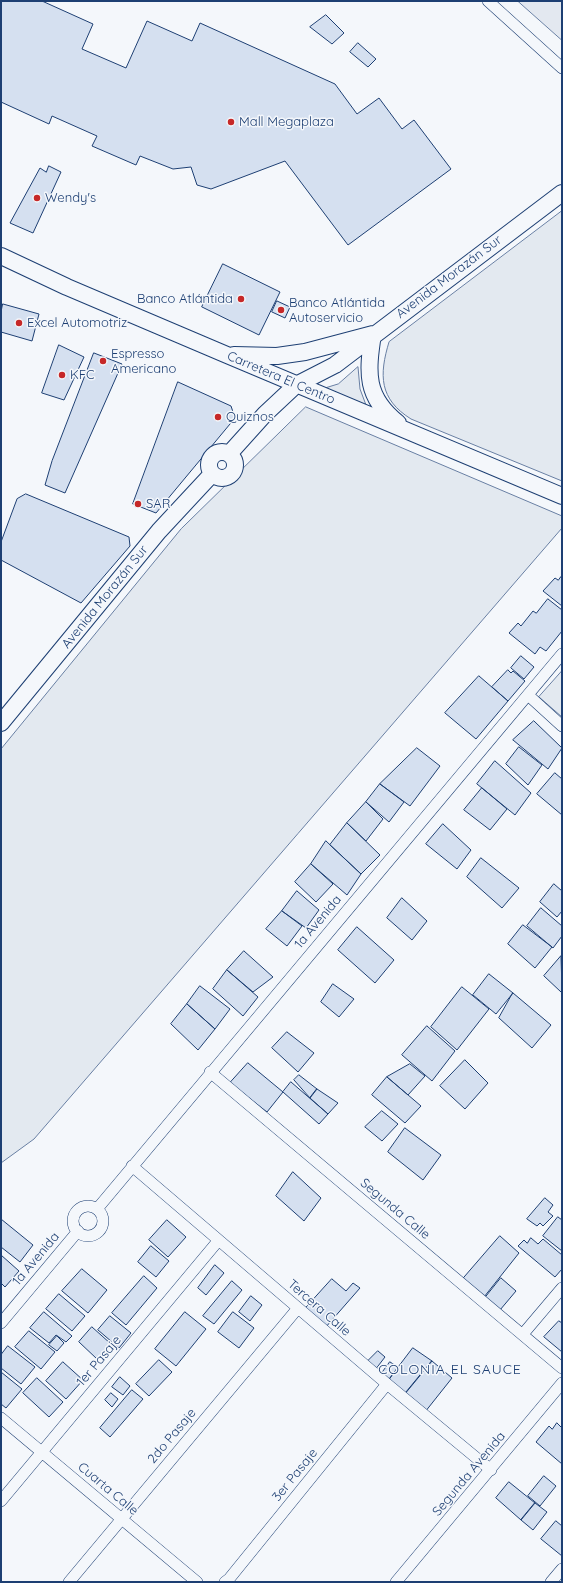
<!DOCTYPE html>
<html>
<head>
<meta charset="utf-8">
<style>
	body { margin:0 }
	#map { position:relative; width:563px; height:1583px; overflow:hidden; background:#f4f7fb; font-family:Quicksand,sans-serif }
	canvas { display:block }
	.frame { position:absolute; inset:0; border:2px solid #1d3f73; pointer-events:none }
</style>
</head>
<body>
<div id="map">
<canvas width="563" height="1583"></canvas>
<div class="frame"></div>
</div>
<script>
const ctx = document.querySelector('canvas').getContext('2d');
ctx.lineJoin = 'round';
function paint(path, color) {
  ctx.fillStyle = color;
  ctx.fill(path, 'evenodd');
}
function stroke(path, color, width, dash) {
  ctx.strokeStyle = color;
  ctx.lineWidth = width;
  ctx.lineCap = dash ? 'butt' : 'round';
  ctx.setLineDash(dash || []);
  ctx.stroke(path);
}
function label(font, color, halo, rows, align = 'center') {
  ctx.font = font + ' Quicksand,sans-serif';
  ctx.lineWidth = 3;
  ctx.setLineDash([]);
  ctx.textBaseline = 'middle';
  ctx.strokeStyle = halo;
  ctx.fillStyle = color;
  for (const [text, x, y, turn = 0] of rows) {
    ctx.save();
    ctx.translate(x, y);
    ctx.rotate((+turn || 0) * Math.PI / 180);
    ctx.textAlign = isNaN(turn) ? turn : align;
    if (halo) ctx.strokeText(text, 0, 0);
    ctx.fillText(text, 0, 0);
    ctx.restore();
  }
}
const green = new Path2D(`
	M562,211V481L411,419C379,399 379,375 389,342Z
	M358,367L360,389L366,405L325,388L338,384Z
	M306,407L562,516V528L34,1139L1,1163V749L181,529Z
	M562,671V717L539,697Z`);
const parking = new Path2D(`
	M518,1H562V40Z`);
const building = new Path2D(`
	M1,1H42L93,24L82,49L126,68L147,21L192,41L200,23L335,84L357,114L379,98L402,129L414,120L451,169L348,245L285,161L211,189L197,185L191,167L173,169L140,156L136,165L92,146L97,136L52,116L49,124L1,102Z
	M326,15L344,33L332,44L310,27Z
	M358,43L376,59L368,67L350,52Z
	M49,166L61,172L33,233L10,223L40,168L46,172Z
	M223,264L280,292L259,335L202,307Z
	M277,301L290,307L285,318L272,312Z
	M3,304L39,314L32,341L1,332V312Z
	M59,345L84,357L64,400L42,393Z
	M94,353L122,364L65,493L45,485L52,461Z
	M178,382L231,406L235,418L156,513L133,504Z
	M26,494L129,537L130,546L81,603L1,560V542L17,499Z
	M561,577L562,579V606L543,591L555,578L558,580Z
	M548,599L562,610V631L546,651L540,647L535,654L509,633L518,623L521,626L533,611L536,613Z
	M521,656L534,667L524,679L511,668Z
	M508,670L511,673L513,671L525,681L508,701L492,687Z
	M479,676L508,701L476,739L445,713Z
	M534,721L562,748L548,769L513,740Z
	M519,747L542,765L528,785L506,764Z
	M417,748L440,766L410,806L380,784Z
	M495,761L531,793L515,815L477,784Z
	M555,773L562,779V815L537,794Z
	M380,784L404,802L389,822L366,802Z
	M482,788L507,809L490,830L464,810Z
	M366,802L383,819L366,841L347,823Z
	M347,823L380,855L361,874L330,845Z
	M443,824L471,850L457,869L426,844Z
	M326,841L361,874L347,895L311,864Z
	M481,858L519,888L502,908L467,877Z
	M311,864L333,884L316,902L295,882Z
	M554,884L562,891V911L557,917L540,902Z
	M297,891L319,910L306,928L282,911Z
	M402,898L427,921L412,940L387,918Z
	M541,908L562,926V936L553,948L527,926Z
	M282,911L302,926L287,946L266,929Z
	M523,925L552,947L535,968L508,944Z
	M357,927L394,960L375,983L338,950Z
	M244,951L273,977L253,992L227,970Z
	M561,956L562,990L561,992L544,976Z
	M227,970L258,997L243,1016L213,989Z
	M489,974L513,993L496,1014L473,995Z
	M333,984L354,999L339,1017L321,1002Z
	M200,986L230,1009L215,1029L187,1004Z
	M462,987L489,1009L457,1050L431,1027Z
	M513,993L551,1025L532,1048L499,1018Z
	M187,1004L215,1029L198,1050L171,1024Z
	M427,1026L455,1051L432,1081L402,1055Z
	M287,1032L314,1053L298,1072L272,1048Z
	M465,1060L488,1083L465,1109L440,1086Z
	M248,1063L283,1092L267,1112L230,1083Z
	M410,1064L425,1076L408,1095L387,1077Z
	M299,1075L317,1089L310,1098L294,1080Z
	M387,1077L421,1106L405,1123L372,1095Z
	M291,1082L328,1114L319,1124L283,1092Z
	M317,1089L338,1103L328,1114L310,1098Z
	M382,1111L398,1124L382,1141L365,1127Z
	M405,1128L441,1155L423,1180L388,1152Z
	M293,1172L321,1198L304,1221L276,1196Z
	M545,1198L553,1205L548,1212L553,1216L543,1226L540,1223L537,1226L527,1219Z
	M558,1217L562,1220V1251L543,1236Z
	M1,1219L33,1245L20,1262L1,1247Z
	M167,1220L186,1237L168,1257L149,1240Z
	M500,1236L519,1253L484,1297L462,1280Z
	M531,1238L538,1244L543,1239L562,1255V1269L555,1277L518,1246L524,1240L527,1243Z
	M151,1246L169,1261L156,1277L138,1262Z
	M1,1255L19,1271L5,1287L1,1283Z
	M215,1265L224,1273L206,1295L198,1288Z
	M82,1269L107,1290L88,1313L62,1291Z
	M144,1276L157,1288L126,1325L112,1313Z
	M501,1278L516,1291L500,1310L485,1298Z
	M332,1279L346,1291L353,1283L360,1288L325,1328L304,1310Z
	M232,1281L242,1290L214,1324L203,1316Z
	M59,1294L85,1316L72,1331L46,1309Z
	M251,1296L262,1305L250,1321L239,1312Z
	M44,1312L72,1336L66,1342L56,1335L49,1343L30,1328Z
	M185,1312L206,1329L176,1366L155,1349Z
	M233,1312L254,1328L239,1348L218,1332Z
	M110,1316L131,1333L119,1348L98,1330Z
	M559,1321L562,1323V1352L544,1337Z
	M92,1327L111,1344L97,1359L79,1342Z
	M29,1331L55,1352L41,1369L15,1347Z
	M57,1336L64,1343L57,1351L49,1345Z
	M8,1346L35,1367L21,1384L1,1368V1355Z
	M413,1348L432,1361L404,1395L388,1381Z
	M378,1351L385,1357L375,1370L366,1363Z
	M159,1360L172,1372L149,1396L136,1384Z
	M432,1361L452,1378L425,1412L404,1395Z
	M63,1362L83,1380L66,1399L46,1381Z
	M390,1362L398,1367L388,1381L382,1373Z
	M1,1372L22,1389L6,1408L1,1404Z
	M120,1377L130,1386L123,1395L112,1387Z
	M37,1378L63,1402L49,1417L23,1393Z
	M132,1390L143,1399L110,1437L100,1428Z
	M111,1393L118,1399L112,1407L105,1400Z
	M557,1423L562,1428V1464L536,1442L549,1426L552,1429Z
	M544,1476L556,1486L540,1506L528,1496Z
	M509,1482L535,1503L521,1520L496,1498Z
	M535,1503L547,1512L533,1530L521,1520Z
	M556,1521L562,1526V1556L541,1539Z`);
const street = new Path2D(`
	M488,1L562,68
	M528,695L562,726
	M210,1072L562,1368
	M132,1166L387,1384L491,1470
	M73 1221a15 15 0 1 1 30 0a15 15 0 1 1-30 0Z
	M97,1209L562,654
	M1,1323L78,1231
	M523,1334L562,1288
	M1,1418L197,1582
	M1,1501L218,1241
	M69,1582L298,1308
	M225,1582L229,1579L387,1384
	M396,1582L562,1383
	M551,1582L562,1569`);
const secondary = new Path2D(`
	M1,256L67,287L227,355L562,496
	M234,355L277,356L305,352L373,334C367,373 365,397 398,423
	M209 465a13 13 0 1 1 26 0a13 13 0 1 1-26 0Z
	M229,454L265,414L296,385L335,365L562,193
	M1,723L159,531L212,474`);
const markers = [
	[231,122,4,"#c62828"],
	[37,198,4,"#c62828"],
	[241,299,4,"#c62828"],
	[281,310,4,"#c62828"],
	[19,323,4,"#c62828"],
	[103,361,4,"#c62828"],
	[62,375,4,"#c62828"],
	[218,417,4,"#c62828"],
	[138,504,4,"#c62828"]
];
const poiNames = [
	["Mall Megaplaza",239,122],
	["Wendy's",45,198],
	["Banco Atlántida",233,299,"right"],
	["Banco Atlántida",289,303],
	["Autoservicio",289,318],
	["Excel Automotriz",27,323],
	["Espresso",111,354],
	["Americano",111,369],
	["KFC",70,375],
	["Quiznos",226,417],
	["SAR",146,504]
];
const streetNames = [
	["Avenida Morazán Sur",449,277,-37],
	["Carretera El Centro",281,378,23],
	["Avenida Morazán Sur",105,597,-51],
	["1a Avenida",318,922,-50],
	["Segunda Calle",395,1209,40],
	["1a Avenida",36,1259,-50],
	["Tercera Calle",319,1308,41],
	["1er Pasaje",99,1361,-50],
	["2do Pasaje",172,1436,-50],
	["Segunda Avenida",469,1474,-50],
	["3er Pasaje",295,1475,-51],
	["Cuarta Calle",108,1489,40]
];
const neighbourhoodNames = [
	["COLONIA EL SAUCE",450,1370]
];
paint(green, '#e3e9f0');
stroke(green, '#687fa3', 1);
paint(parking, '#e3e8f0');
stroke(parking, '#687fa3', 1);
paint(building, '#d5e0f0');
stroke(building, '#1d3f73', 1);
stroke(street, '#1d3f73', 12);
stroke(secondary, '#1d3f73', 18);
stroke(street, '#f4f7fb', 11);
stroke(secondary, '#f4f7fb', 16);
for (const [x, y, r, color] of markers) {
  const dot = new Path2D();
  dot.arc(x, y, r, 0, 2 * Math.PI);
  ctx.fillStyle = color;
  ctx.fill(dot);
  stroke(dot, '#f4f7fb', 1.5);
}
label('13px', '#1d3f73', '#f4f7fb', poiNames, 'left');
label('13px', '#1d3f73', '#f4f7fb', streetNames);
ctx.letterSpacing = '1px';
label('14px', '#1d3f73', '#f4f7fb', neighbourhoodNames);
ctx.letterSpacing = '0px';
</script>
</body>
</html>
